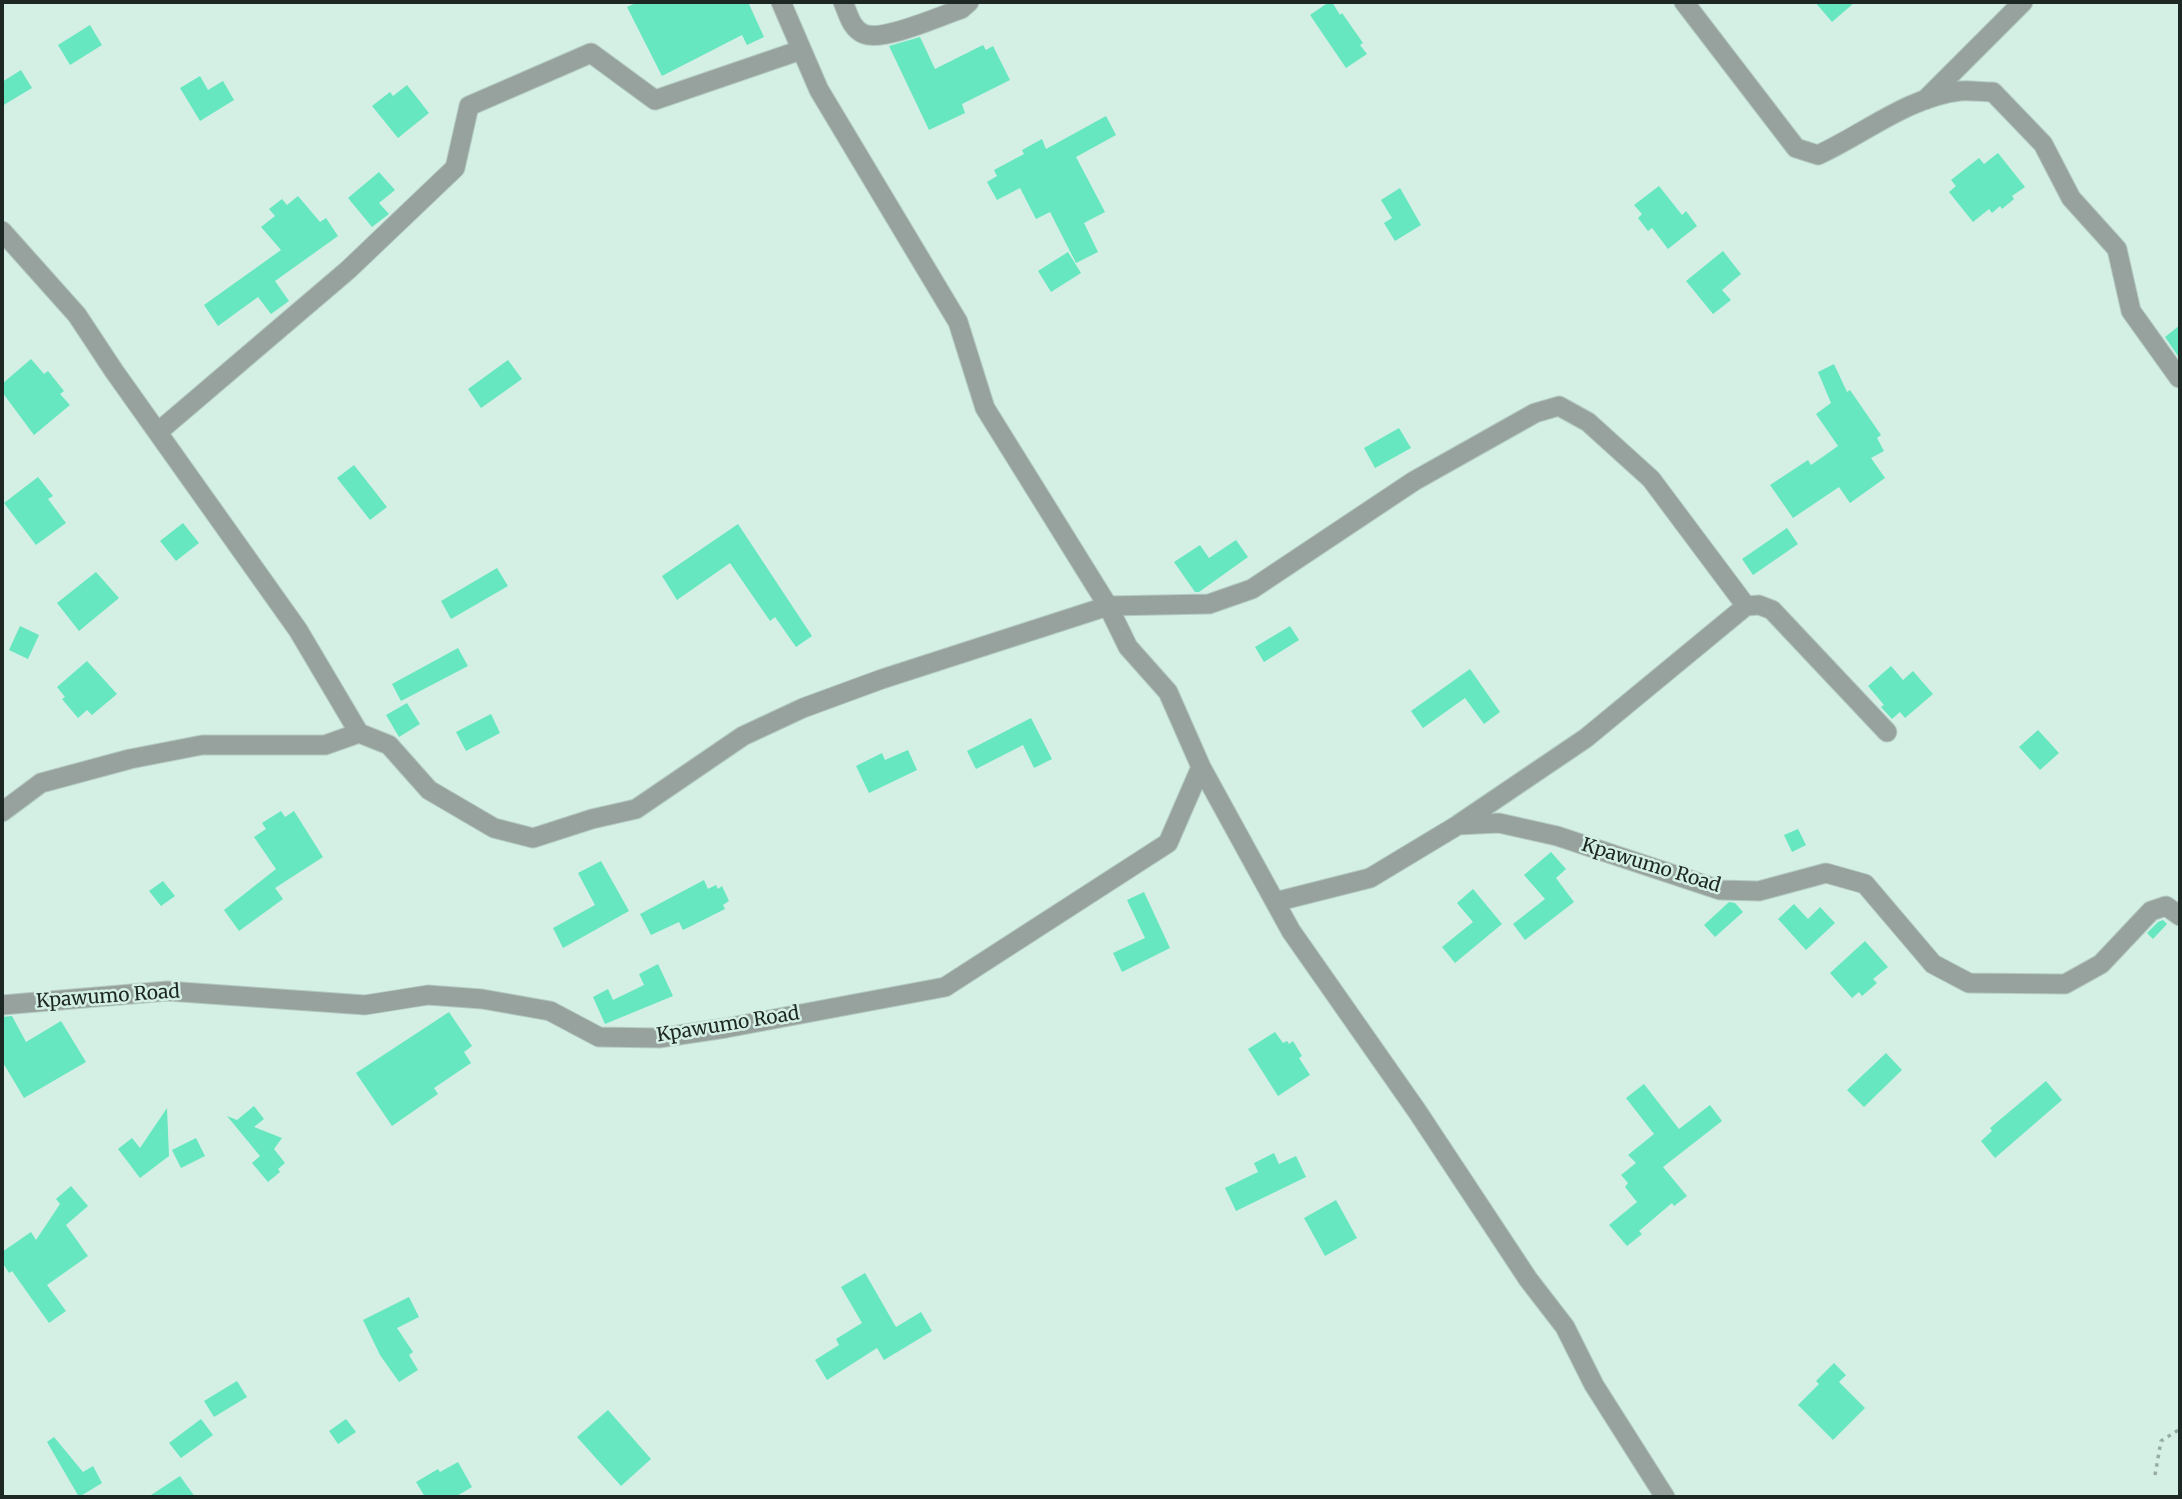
<!DOCTYPE html>
<html>
<head>
<meta charset="utf-8">
<style>
	body { margin:0 }
	#map { position:relative; width:2182px; height:1499px; overflow:hidden; background:#d4efe4; font-family:Merriweather,serif }
	canvas { display:block }
	.frame { position:absolute; inset:0; border:4px solid #1d2724; pointer-events:none }
</style>
</head>
<body>
<div id="map">
<canvas width="2182" height="1499"></canvas>
<div class="frame"></div>
</div>
<script>
const ctx = document.querySelector('canvas').getContext('2d');
ctx.lineJoin = 'round';
function paint(path, color) {
  ctx.fillStyle = color;
  ctx.fill(path, 'evenodd');
}
function stroke(path, color, width, dash) {
  ctx.strokeStyle = color;
  ctx.lineWidth = width;
  ctx.lineCap = dash ? 'butt' : 'round';
  ctx.setLineDash(dash || []);
  ctx.stroke(path);
}
function label(font, color, halo, rows, align = 'center') {
  ctx.font = font + ' Merriweather,serif';
  ctx.lineWidth = 5;
  ctx.setLineDash([]);
  ctx.textBaseline = 'middle';
  ctx.strokeStyle = halo;
  ctx.fillStyle = color;
  for (const [text, x, y, turn = 0] of rows) {
    ctx.save();
    ctx.translate(x, y);
    ctx.rotate((+turn || 0) * Math.PI / 180);
    ctx.textAlign = isNaN(turn) ? turn : align;
    if (halo) ctx.strokeText(text, 0, 0);
    ctx.fillText(text, 0, 0);
    ctx.restore();
  }
}
const building = new Path2D(`
	M638,2H748L764,37L747,45L742,35L662,76L627,7Z
	M1329,2H1332L1340,15L1342,13L1363,43L1360,45L1367,54L1346,68L1310,15Z
	M1815,2H1855L1832,22Z
	M90,25L102,45L70,65L58,45Z
	M920,37L935,69L983,45L986,50L993,46L1010,80L962,104L965,113L929,130L889,46Z
	M21,70L32,88L2,106V82Z
	M200,76L208,90L223,81L234,100L200,121L180,88Z
	M407,85L429,113L398,138L372,106L390,92L393,96Z
	M1106,116L1116,135L1076,157L1105,212L1084,223L1098,252L1076,263L1050,212L1036,219L1020,188L997,200L987,182L997,176L994,170L1024,154L1022,150L1042,139L1046,149Z
	M1998,153L2025,187L2012,196L2014,199L2002,209L2000,206L1992,213L1989,209L1973,222L1949,192L1956,186L1951,180L1979,158L1984,164Z
	M379,172L395,190L379,203L389,214L372,227L348,198Z
	M1659,186L1682,215L1686,211L1697,226L1668,249L1652,228L1648,231L1638,218L1642,214L1634,205Z
	M1400,188L1421,225L1395,241L1384,223L1392,218L1381,200Z
	M298,196L320,222L326,218L338,236L275,281L289,301L271,314L258,297L218,326L204,305L281,250L261,227L275,216L269,209L282,199L287,205Z
	M1723,251L1741,274L1722,290L1731,300L1713,314L1686,281Z
	M1068,252L1081,273L1051,292L1038,271Z
	M2180,325V359L2165,337Z
	M31,359L44,374L48,371L64,391L60,394L70,405L34,435L2,392V384Z
	M508,360L522,379L481,408L468,389Z
	M1834,364L1847,392L1850,390L1881,435L1877,438L1884,451L1871,458L1885,478L1850,503L1839,487L1793,518L1770,485L1808,460L1811,465L1838,446L1816,414L1831,403L1818,372Z
	M1399,428L1411,448L1375,468L1364,448Z
	M354,465L387,507L370,520L337,478Z
	M38,477L53,496L48,499L66,523L36,545L4,503Z
	M183,523L199,543L176,561L160,541Z
	M738,524L812,636L796,647L775,617L770,621L730,563L677,600L662,576Z
	M1787,528L1798,544L1753,575L1742,559Z
	M1236,540L1248,557L1199,592H1195L1174,562L1200,545L1209,558Z
	M497,568L508,586L451,619L441,601Z
	M96,572L119,598L79,631L57,603Z
	M20,626L39,635L28,659L9,650Z
	M1290,626L1299,640L1264,662L1255,647Z
	M458,648L468,666L401,701L392,684Z
	M87,661L117,694L92,715L87,710L78,718L62,699L65,697L57,687Z
	M1891,666L1903,680L1913,671L1933,694L1905,718L1900,712L1892,719L1881,707L1884,705L1868,686Z
	M1470,669L1500,712L1484,724L1465,698L1423,728L1411,711Z
	M407,703L420,724L399,737L386,715Z
	M491,714L500,733L466,751L456,732Z
	M1031,718L1052,759L1034,768L1023,745L976,769L967,751Z
	M2038,730L2059,753L2040,770L2019,747Z
	M908,750L917,770L869,793L856,766L882,753L885,760Z
	M281,811L285,817L294,811L323,857L275,888L283,899L239,931L224,910L276,869L254,837L266,829L262,823Z
	M1798,829L1806,845L1792,852L1784,835Z
	M1551,852L1566,869L1556,878L1574,902L1525,940L1513,924L1545,899L1524,875Z
	M601,861L629,911L563,948L553,928L595,905L578,873Z
	M704,880L708,889L716,885L718,889L722,886L729,901L723,905L725,909L683,930L679,922L651,935L640,914Z
	M163,881L175,896L161,906L149,891Z
	M1473,889L1502,924L1455,963L1442,947L1473,922L1457,903Z
	M1144,892L1170,948L1122,972L1113,953L1145,938L1127,900Z
	M1729,902L1735,903L1743,912L1715,937L1704,925Z
	M1794,904L1808,919L1820,907L1835,923L1806,950L1778,919Z
	M2163,920L2167,924L2153,939L2147,933L2158,922Z
	M1865,941L1888,967L1873,979L1877,983L1862,996L1859,992L1852,998L1830,973Z
	M658,964L673,996L605,1024L593,997L608,989L613,1000L644,985L639,974Z
	M449,1012L472,1046L464,1052L471,1063L434,1088L438,1094L392,1126L356,1073Z
	M12,1016L26,1042L61,1021L86,1062L24,1098L2,1061V1017Z
	M1275,1032L1283,1043L1287,1041L1289,1044L1293,1041L1302,1056L1299,1058L1310,1075L1278,1096L1248,1049Z
	M1886,1053L1902,1070L1864,1107L1847,1090Z
	M2046,1081L2062,1100L1995,1158L1981,1141L1992,1131L1990,1128Z
	M1644,1084L1679,1129L1710,1105L1722,1121L1663,1167L1687,1196L1674,1206L1672,1203L1639,1231L1642,1234L1627,1246L1609,1225L1637,1202L1625,1187L1628,1183L1621,1175L1636,1163L1628,1155L1654,1134L1626,1098Z
	M254,1106L264,1119L254,1127L282,1138L274,1149L285,1163L278,1169L280,1172L268,1182L252,1163L260,1156L227,1116L237,1120Z
	M167,1108L169,1156L140,1178L118,1149L132,1138L140,1148Z
	M196,1138L205,1156L181,1168L172,1150Z
	M1274,1153L1279,1164L1296,1156L1306,1177L1236,1211L1225,1188L1258,1172L1254,1163Z
	M71,1186L88,1206L66,1225L88,1256L47,1285L66,1311L49,1323L12,1271L9,1273L2,1262V1252L31,1232L36,1240L60,1204L56,1199Z
	M1336,1200L1357,1238L1325,1256L1304,1218Z
	M865,1273L896,1327L921,1312L932,1331L884,1360L877,1348L827,1380L815,1360L839,1345L836,1339L862,1323L841,1287Z
	M409,1297L419,1317L397,1328L413,1352L409,1355L418,1370L399,1382L380,1355L363,1320Z
	M1834,1363L1846,1375L1839,1382L1865,1408L1833,1440L1798,1405L1819,1384L1816,1381Z
	M237,1381L247,1397L214,1417L204,1401Z
	M608,1410L651,1459L621,1486L577,1437Z
	M201,1419L213,1435L181,1458L169,1443Z
	M346,1419L356,1432L338,1444L329,1431Z
	M54,1437L83,1472L93,1466L102,1483L79,1497L47,1442Z
	M458,1462L472,1487L455,1497H425L416,1482L438,1469L440,1472Z
	M180,1476L195,1497H148Z`);
const path = new Path2D(`
	M2155,1475L2161,1441L2180,1429`);
const minor = new Path2D(`
	M781,2L819,90L958,322L985,408L1108,606L1128,647L1168,692L1201,767L1291,931L1417,1111L1528,1279L1565,1327L1594,1385L1665,1497
	M843,2C848,13 851,29 864,34C883,42 940,16 961,9L969,2
	M1684,2L1796,148L1818,155C1864,134 1908,97 1960,91C1970,90 1982,92 1993,92L2043,144L2071,198L2117,249L2131,311L2179,378
	M1925,100L2023,2
	M2,231L77,315L114,371L298,630L359,733
	M158,432L348,270L455,168L469,106L591,53L655,100L801,50
	M2,812L41,783L130,759L202,745H325L359,733L389,745L429,790L494,828L533,838L592,819L636,809L743,736L803,708L882,679L1108,606L1209,604L1252,589L1414,481L1535,413L1559,406L1588,422L1651,479L1746,606
	M1459,824L1586,738L1746,606L1759,605L1772,610L1887,732
	M1275,902L1370,878L1458,825L1499,823L1557,836L1720,890L1759,891L1826,873L1865,884L1933,964L1969,983L2065,984L2101,964L2151,911L2166,906L2180,916
	M2,1005L167,991L365,1005L428,995L482,999L550,1011L599,1037L659,1038L726,1028L945,987L1168,843L1201,767`);
const streetNames = [
	["Kpawumo Road",1651,866,17],
	["Kpawumo Road",108,997,-4],
	["Kpawumo Road",728,1025,-9]
];
paint(building, '#66e7c0');
stroke(minor, '#b3cbc1', 21);
stroke(path, '#98ada5', 3.5, [3.5, 5]);
stroke(minor, '#97a29e', 19);
label('19px', '#1d2724', '#d4efe4', streetNames);
</script>
</body>
</html>
